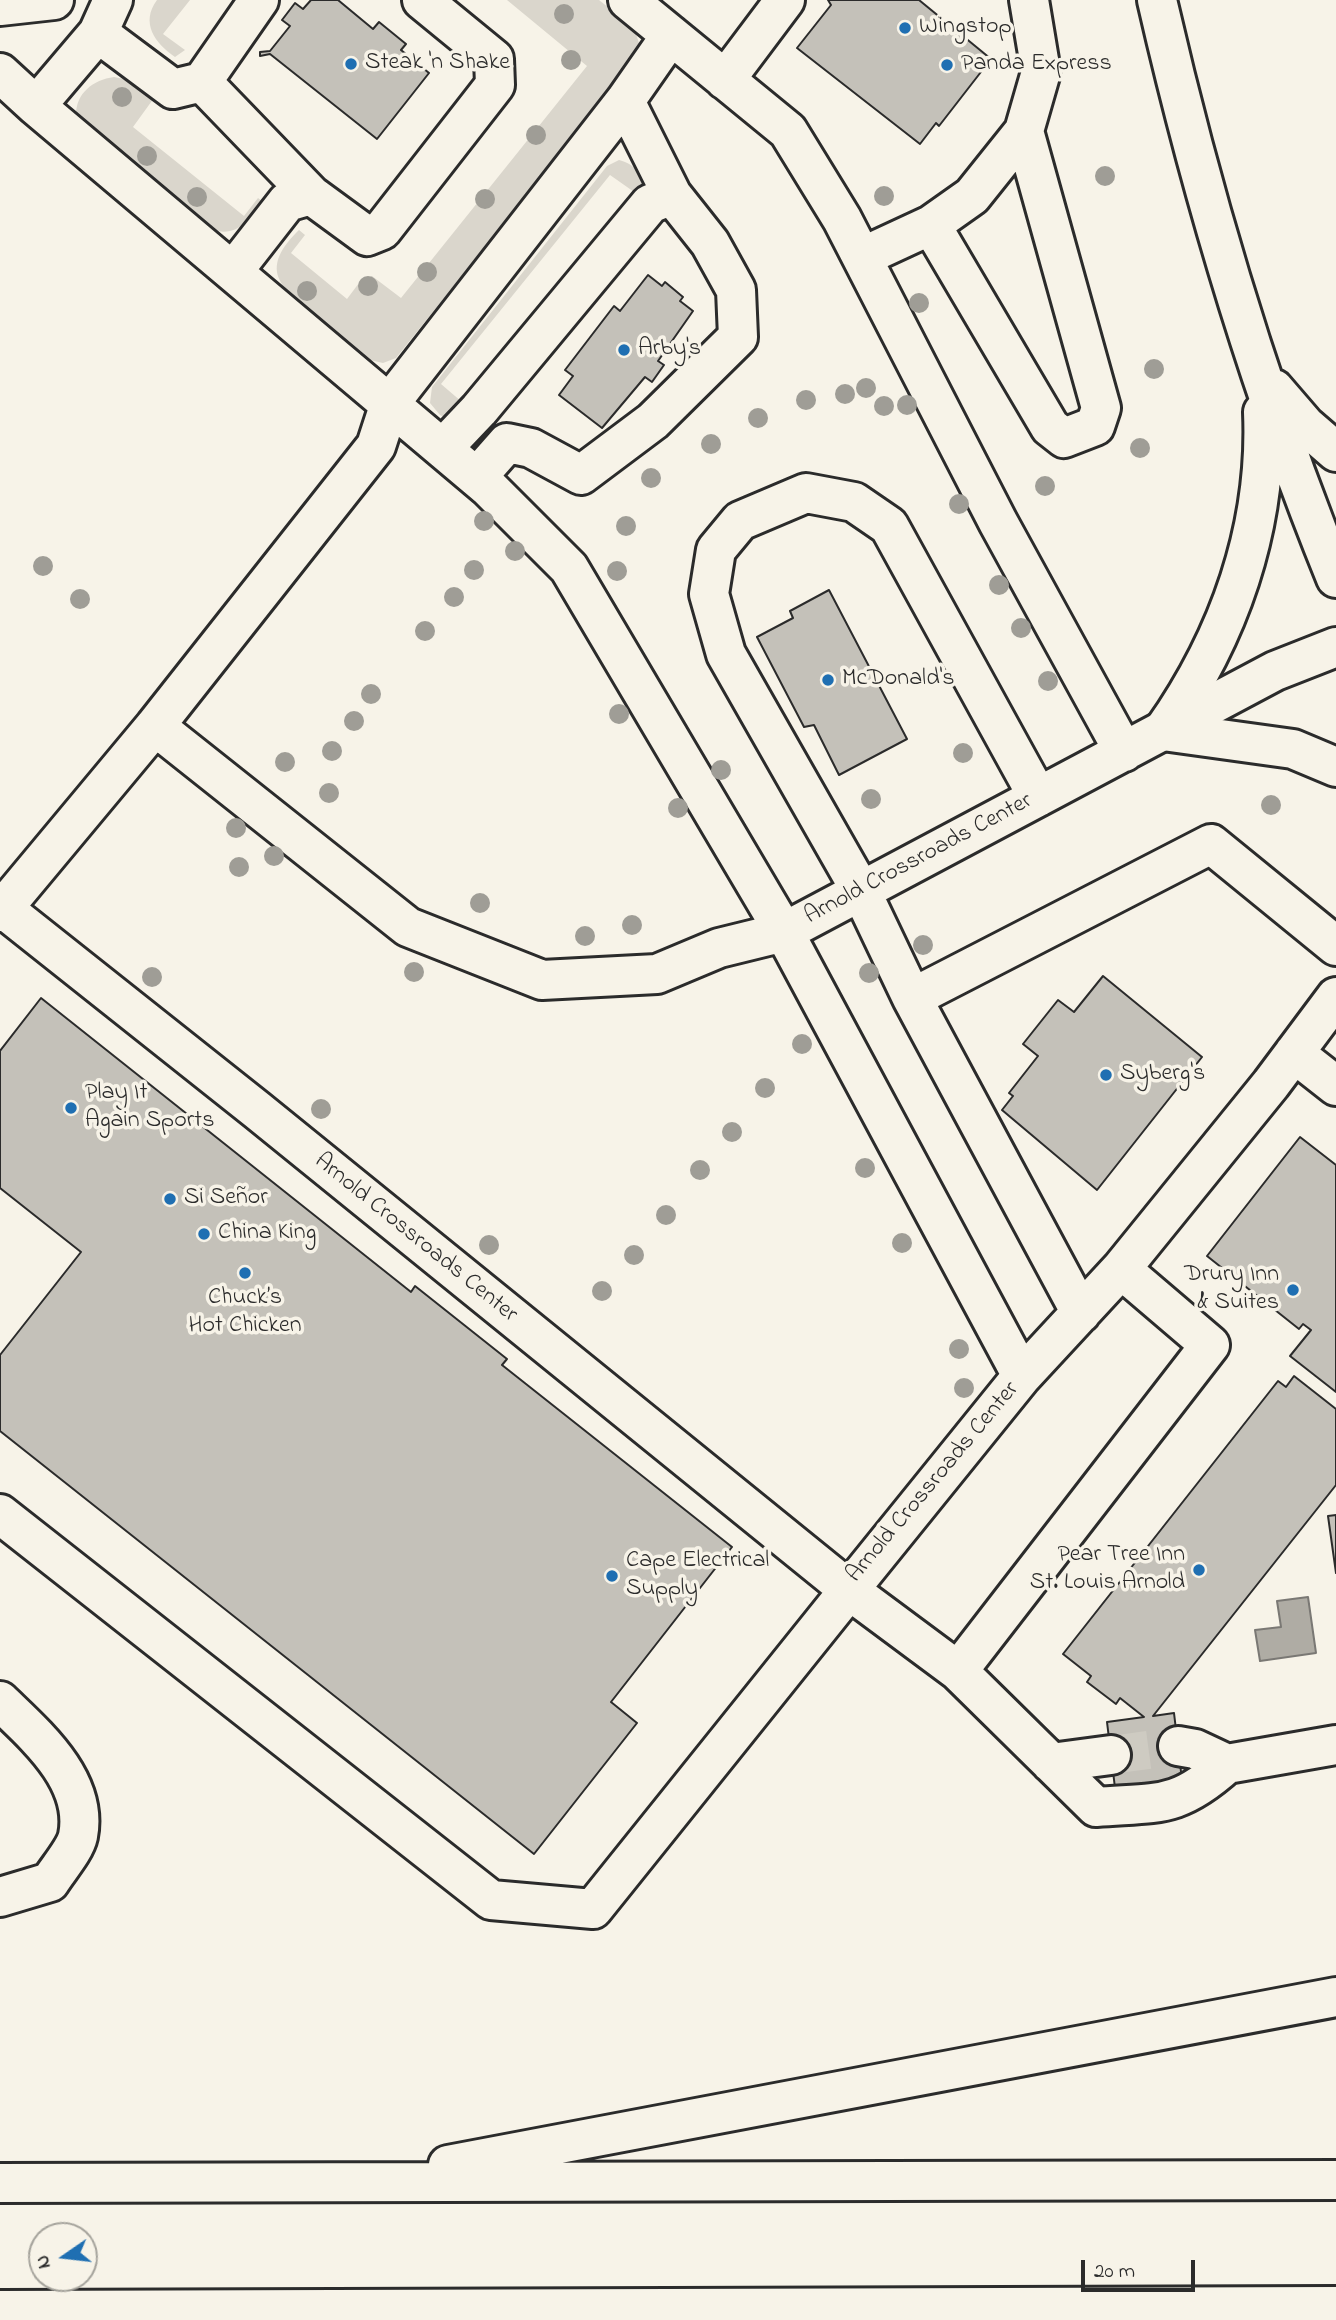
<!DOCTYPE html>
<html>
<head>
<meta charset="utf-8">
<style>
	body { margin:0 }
	#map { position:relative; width:1336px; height:2320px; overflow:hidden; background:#f7f3e8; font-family:"Indie Flower",sans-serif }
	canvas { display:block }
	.north { position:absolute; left:28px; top:2222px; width:70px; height:70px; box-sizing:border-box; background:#f7f3e8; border:2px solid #a5a39c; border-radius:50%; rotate:256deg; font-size:19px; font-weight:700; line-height:28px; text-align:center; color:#2b2b2b }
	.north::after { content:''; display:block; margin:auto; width:24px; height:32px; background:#1f6fb2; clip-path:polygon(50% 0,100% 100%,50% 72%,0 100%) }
	.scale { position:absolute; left:1081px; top:2260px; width:114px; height:32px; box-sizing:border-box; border:4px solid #2b2b2b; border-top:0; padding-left:9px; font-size:21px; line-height:24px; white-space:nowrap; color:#2b2b2b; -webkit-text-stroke:5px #f7f3e8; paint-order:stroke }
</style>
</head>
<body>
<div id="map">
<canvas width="1336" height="2320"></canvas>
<div class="north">N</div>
<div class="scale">20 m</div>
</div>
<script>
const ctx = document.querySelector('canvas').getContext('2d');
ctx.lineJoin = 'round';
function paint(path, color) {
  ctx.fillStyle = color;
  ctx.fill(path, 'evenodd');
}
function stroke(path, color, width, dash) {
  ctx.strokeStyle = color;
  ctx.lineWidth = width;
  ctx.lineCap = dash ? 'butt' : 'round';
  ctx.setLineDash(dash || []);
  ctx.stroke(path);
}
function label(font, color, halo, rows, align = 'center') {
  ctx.font = font + ' "Indie Flower",sans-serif';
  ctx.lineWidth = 7;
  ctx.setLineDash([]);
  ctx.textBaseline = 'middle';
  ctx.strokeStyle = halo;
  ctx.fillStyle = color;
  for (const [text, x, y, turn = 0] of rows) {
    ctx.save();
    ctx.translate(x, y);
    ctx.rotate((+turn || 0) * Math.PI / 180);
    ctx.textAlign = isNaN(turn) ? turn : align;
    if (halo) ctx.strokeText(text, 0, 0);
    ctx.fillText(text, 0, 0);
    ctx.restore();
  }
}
const green = new Path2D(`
	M157,0H190L163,34L185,50L175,57C155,43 140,23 157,0Z
	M507,0H599L634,28L640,46L637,56L396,358L383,363L370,360C349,343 280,298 277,272C275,255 288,241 299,230L305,235L291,253L347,299L362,279L372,276L401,298L587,66Z
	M114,77L129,80L154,98L133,127L244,216L258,198L263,202C250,220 235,239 211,229L76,115C76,93 93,80 114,77Z
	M619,160C632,163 643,173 644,187L637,194L610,175L441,384L462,402L448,419L440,415L430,403L432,387L607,166Z`);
const water = new Path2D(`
	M1308,1597L1316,1653L1260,1661L1255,1630L1281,1627L1277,1601Z`);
const building = new Path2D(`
	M311,0H338L373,29L379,22L406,44L401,50L429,73L377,139L270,54L260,56V52L270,51L290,26L282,20L295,3L303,9Z
	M828,0H919L991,59L939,126L936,123L920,144L797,48L831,5Z
	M648,275L662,286L665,282L683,297L680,301L693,311L658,361L664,365L652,382L645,377L602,428L559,395L573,376L565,370L614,306L620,311Z
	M829,590L907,739L839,775L814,725L804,727L757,637L793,618L790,611Z
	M1103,976L1202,1057L1097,1190L1002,1110L1013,1096L1009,1093L1038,1056L1023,1044L1058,1000L1074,1012Z
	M41,998L411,1292L415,1286L507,1359L502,1365L732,1547L611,1702L637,1723L534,1854L0,1431V1355L81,1252L0,1188V1051Z
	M1300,1137L1336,1165V1392L1290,1356L1311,1330L1303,1324L1299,1329L1207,1256Z
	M1294,1376L1336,1409V1485L1153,1716L1174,1713L1182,1780L1115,1788L1107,1722L1144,1717L1120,1698L1116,1704L1087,1682L1091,1676L1063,1654L1278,1381L1286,1387Z
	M1336,1515V1573L1328,1516Z`);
const minorTunnel = new Path2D(`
	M1111,1755L1178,1746`);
const minor = new Path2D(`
	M628,0L788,131L842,219L998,522L1124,752
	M0,6L54,0
	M98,33L173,89L202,82L259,0
	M0,73L36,106
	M725,80L785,0
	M202,82L311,195
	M625,101L672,195
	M931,225L1050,427L1064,438L1095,426L1101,408L1024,131
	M862,257L931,225L972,196L1024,131L1041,72L1029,0
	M234,270L287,202L311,195L367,236L382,230L495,85L494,59L422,0
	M443,448L479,410L650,204L672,195L710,243L736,290L738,337L653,421L581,475L531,448L507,443L477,477
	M155,726L376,446L390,403L625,101L671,35
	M1038,797L889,526L854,502L806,493L740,521L716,550L709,594L726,654L861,891L912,998L1211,844L1336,946
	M0,906L257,1110L849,1590L1022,1376L784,932L569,568L489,488L36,106L98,33L113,0
	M0,912L155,726L408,927L542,980L657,974L719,948L784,932L1275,671L1336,647
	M912,998L1081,1313
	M1294,1053L1336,1086
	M1022,1376L1121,1269
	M0,1514L491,1900L593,1909L849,1590L958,1671L1096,1807C1159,1802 1177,1809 1227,1764
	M958,1671L1210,1345L1121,1269L1271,1084L1336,997
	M0,1701C35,1735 89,1780 78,1836C75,1850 58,1869 50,1882L0,1897
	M1178,1746L1195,1749L1227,1764
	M1051,1763L1111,1755
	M1227,1764L1336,1745`);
const major = new Path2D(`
	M1157,0C1202,196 1260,391 1336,578
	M1274,389L1305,425L1336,452
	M1263,412C1268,528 1229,637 1163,731L1293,749L1336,767`);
const highway = new Path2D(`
	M448,2165L1336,1997
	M0,2183L1336,2180
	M0,2310L1336,2306`);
const trees = [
	[564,14],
	[571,60],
	[122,97],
	[536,135],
	[147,156],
	[1105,176],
	[884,196],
	[197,197],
	[485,199],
	[427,272],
	[368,286],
	[307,291],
	[919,303],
	[1154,369],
	[866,388],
	[845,394],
	[806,400],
	[907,405],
	[884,406],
	[758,418],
	[711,444],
	[1140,448],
	[651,478],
	[1045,486],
	[959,504],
	[484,521],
	[626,526],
	[515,551],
	[43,566],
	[474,570],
	[617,571],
	[999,585],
	[454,597],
	[80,599],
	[1021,628],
	[425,631],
	[1048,681],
	[371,694],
	[619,714],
	[354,721],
	[332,751],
	[963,753],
	[285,762],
	[721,770],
	[329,793],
	[871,799],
	[1271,805],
	[678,808],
	[236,828],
	[274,856],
	[239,867],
	[480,903],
	[632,925],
	[585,936],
	[923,945],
	[414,972],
	[869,973],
	[152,977],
	[802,1044],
	[765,1088],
	[321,1109],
	[732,1132],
	[865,1168],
	[700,1170],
	[666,1215],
	[902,1243],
	[489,1245],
	[634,1255],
	[602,1291],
	[959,1349],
	[964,1388]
];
const markers = [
	[905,28,7,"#1f6fb2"],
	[351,64,7,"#1f6fb2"],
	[947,65,7,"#1f6fb2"],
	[624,350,7,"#1f6fb2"],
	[828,680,7,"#1f6fb2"],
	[1106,1075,7,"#1f6fb2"],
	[71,1108,7,"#1f6fb2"],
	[170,1199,7,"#1f6fb2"],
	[204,1234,7,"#1f6fb2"],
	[245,1273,7,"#1f6fb2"],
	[1293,1290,7,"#1f6fb2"],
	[1199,1570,7,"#1f6fb2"],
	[612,1576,7,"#1f6fb2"]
];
const poiNames = [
	["Wingstop",919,28],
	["Steak 'n Shake",365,64],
	["Panda Express",961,65],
	["Arby's",638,350],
	["McDonald's",842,680],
	["Syberg's",1120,1075],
	["Play It",85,1094],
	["Again Sports",85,1122],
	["Si Señor",184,1199],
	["China King",218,1234],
	["Drury Inn",1279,1276,"right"],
	["& Suites",1279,1304,"right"],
	["Chuck’s",245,1299,"center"],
	["Hot Chicken",245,1327,"center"],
	["Pear Tree Inn",1185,1556,"right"],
	["St. Louis Arnold",1185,1584,"right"],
	["Cape Electrical",626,1562],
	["Supply",626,1590]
];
const streetNames = [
	["Arnold Crossroads Center",919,860,-28],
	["Arnold Crossroads Center",415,1239,39],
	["Arnold Crossroads Center",934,1483,-50]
];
paint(green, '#dad6cc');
paint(water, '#afaca4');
stroke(water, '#7a7874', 2);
paint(building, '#c4c1b9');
stroke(building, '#2b2b2b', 2);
stroke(minorTunnel, '#cecbc2', 38, [38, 19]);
stroke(minor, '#2b2b2b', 44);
stroke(major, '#2b2b2b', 44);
stroke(highway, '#2b2b2b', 44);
stroke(minor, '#f7f3e8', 38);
stroke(major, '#f7f3e8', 38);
stroke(highway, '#f7f3e8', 38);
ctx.fillStyle = '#9f9d96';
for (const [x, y] of trees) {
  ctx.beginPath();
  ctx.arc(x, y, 10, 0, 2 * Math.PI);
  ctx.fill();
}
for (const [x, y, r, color] of markers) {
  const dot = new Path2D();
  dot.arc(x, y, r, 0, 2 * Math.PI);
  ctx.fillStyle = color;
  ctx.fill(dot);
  stroke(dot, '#f7f3e8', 2.5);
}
label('24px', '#2b2b2b', '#f7f3e8', poiNames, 'left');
label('24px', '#2b2b2b', '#f7f3e8', streetNames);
</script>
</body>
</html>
